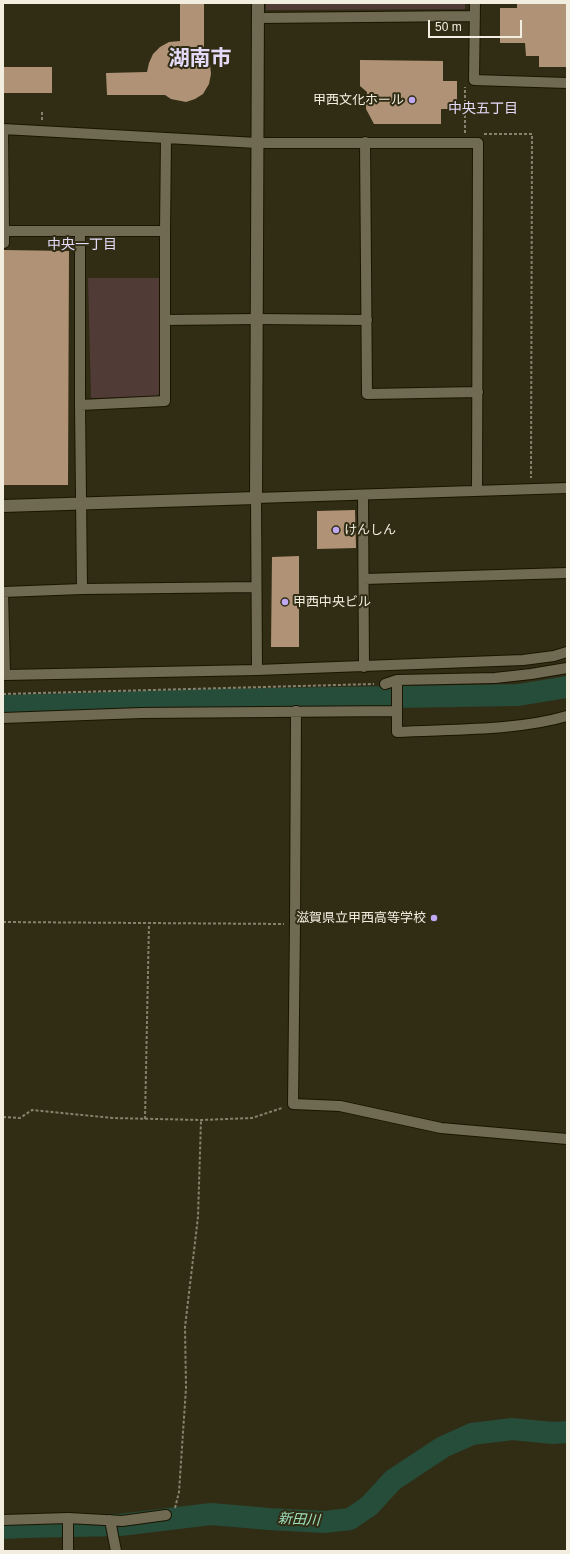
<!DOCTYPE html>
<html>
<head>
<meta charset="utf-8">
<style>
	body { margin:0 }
	#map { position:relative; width:570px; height:1554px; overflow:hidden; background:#312d15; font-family:Arial,sans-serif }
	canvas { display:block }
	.frame { position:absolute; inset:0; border:4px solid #f1eee0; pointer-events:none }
	.scale { position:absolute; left:428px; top:20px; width:94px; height:18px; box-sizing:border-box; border:2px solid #f1eee0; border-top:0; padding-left:5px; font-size:12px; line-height:14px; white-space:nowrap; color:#f1eee0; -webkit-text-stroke:3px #312d15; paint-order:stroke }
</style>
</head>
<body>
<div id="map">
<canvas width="570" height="1554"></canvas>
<div class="frame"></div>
<div class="scale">50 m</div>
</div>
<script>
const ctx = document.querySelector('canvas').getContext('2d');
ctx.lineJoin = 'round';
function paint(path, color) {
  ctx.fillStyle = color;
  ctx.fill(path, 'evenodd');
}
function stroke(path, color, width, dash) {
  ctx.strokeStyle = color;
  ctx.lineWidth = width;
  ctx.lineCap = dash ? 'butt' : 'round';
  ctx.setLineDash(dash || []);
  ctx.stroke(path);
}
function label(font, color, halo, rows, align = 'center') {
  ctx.font = font + ' Arial,"Noto Sans JP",sans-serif';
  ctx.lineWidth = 4;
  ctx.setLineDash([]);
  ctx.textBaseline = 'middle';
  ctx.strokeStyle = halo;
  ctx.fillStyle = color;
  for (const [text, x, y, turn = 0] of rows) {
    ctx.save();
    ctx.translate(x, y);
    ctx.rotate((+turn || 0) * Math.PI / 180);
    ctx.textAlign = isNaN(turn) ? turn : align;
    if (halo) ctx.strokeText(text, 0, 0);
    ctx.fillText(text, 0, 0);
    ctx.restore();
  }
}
const green = new Path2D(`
	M266,3H465V9L266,10Z
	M88,278H159L162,391L156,397L91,398Z`);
const river = new Path2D(`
	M3,706L208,700L518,695L567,687
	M3,1528L24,1527L120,1525L211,1514L269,1519L324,1522L350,1519L369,1506L393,1480L443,1447L472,1434L512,1429L553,1433L567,1432`);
const building = new Path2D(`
	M180,3H204V55L210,64L211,74L209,84L203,94L195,99L186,102L171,99L165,95H107L106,73L147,72L149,63L153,54L160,47L169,42L180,41Z
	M517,3H567V67H539V56H526L525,43H500V8H517Z
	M360,60L443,61V81H457V109H441V124H374L366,109L367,92L360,86Z
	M3,67H52V93H3Z
	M3,250L69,251L68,485H3Z
	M355,510L356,548L317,549V511Z
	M299,556V647H271L272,557Z`);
const path = new Path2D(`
	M42,120V110
	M465,133V87
	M484,134H532L531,478
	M3,694L374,684
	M3,922L284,924
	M3,1117L20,1118L32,1110L112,1118L201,1120L252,1118L282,1108
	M145,1119L149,923
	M175,1508L179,1492L186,1388L185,1327L198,1217L201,1120`);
const minor = new Path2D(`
	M475,3L474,80L567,83
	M258,18L475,16
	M365,142L367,394L478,392
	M4,231V243
	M80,231H165L166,138
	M165,320L257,319L367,320
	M80,405L165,401V231
	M567,488L256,498L257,670L523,660L554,656L567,652
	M363,496L364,667
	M364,579L567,573
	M256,587L82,589L3,592L5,675L257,670
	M82,589L80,405V231H4L3,129L257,143H478L477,491
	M397,680V732C451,729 516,731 567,716
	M385,684L397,680L495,678L531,674L567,668
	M296,711L295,924L293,1104L340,1106L441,1128L567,1139
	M3,718L141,713L397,711
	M68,1518V1551
	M3,1520L68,1518L122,1521L166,1515
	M110,1520L116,1551`);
const tertiary = new Path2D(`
	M3,506L256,498L258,3`);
const markers = [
	[412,100,4,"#c0a8f3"],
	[336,530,4,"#c0a8f3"],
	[285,602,4,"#c0a8f3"],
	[434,918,4,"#c0a8f3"]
];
const poiNames = [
	["甲西文化ホール",404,100],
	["けんしん",344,530,"left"],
	["甲西中央ビル",293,602,"left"],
	["滋賀県立甲西高等学校",426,918]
];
const neighbourhoodNames = [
	["中央五丁目",483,109],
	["中央一丁目",82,245]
];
const waterNames = [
	["新田川",299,1520,3]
];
const townNames = [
	["湖南市",200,59]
];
paint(green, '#513b36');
stroke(river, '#264c3a', 22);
paint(building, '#b09376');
stroke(minor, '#191501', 12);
stroke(tertiary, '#191501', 14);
stroke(path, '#85826e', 2, [3, 2]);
stroke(minor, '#6f6a51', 10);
stroke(tertiary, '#6f6a51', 12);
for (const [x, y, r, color] of markers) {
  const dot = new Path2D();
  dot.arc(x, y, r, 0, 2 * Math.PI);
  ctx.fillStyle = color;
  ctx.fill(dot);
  stroke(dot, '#312d15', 1.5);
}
label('13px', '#f1eee0', '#312d15', poiNames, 'right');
label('14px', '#e3dbf8', '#312d15', neighbourhoodNames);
label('italic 14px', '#9de1bf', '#312d15', waterNames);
label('bold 21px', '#e3dbf8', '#312d15', townNames);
</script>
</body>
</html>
